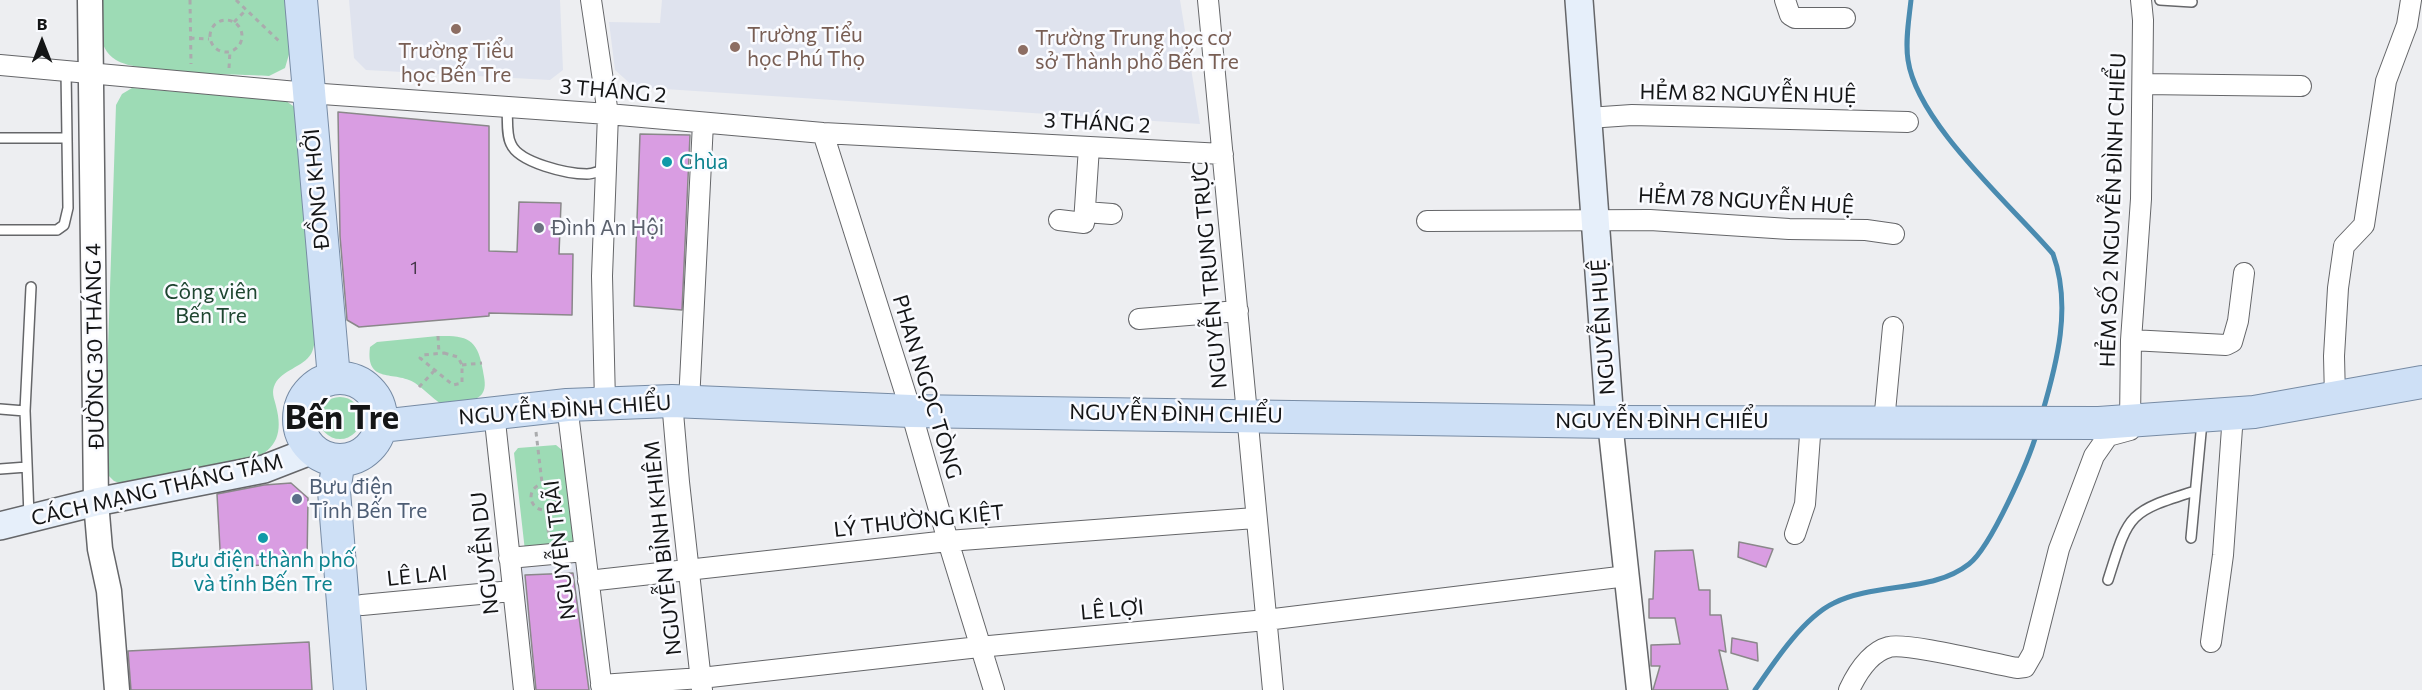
<!DOCTYPE html>
<html>
<head>
<meta charset="utf-8">
<style>
	body { margin:0 }
	#map { position:relative; width:2422px; height:690px; overflow:hidden; background:#edeef1; font-family:Commissioner,sans-serif }
	canvas { display:block }
	.north { position:absolute; left:12px; top:12px; width:60px; height:60px; -webkit-text-stroke:4px #fafbff; paint-order:stroke; rotate:0deg; font-size:16px; font-weight:700; line-height:24px; text-align:center; color:#141516 }
	.north::after { content:''; display:block; margin:auto; width:21px; height:27px; background:#141516; clip-path:polygon(50% 0,100% 100%,50% 72%,0 100%) }
</style>
</head>
<body>
<div id="map">
<canvas width="2422" height="690"></canvas>
<div class="north">B</div>
</div>
<script>
const ctx = document.querySelector('canvas').getContext('2d');
ctx.lineJoin = 'round';
function paint(path, color) {
  ctx.fillStyle = color;
  ctx.fill(path, 'evenodd');
}
function stroke(path, color, width, dash) {
  ctx.strokeStyle = color;
  ctx.lineWidth = width;
  ctx.lineCap = dash ? 'butt' : 'round';
  ctx.setLineDash(dash || []);
  ctx.stroke(path);
}
function label(font, color, halo, rows, align = 'center') {
  ctx.font = font + ' Commissioner,sans-serif';
  ctx.lineWidth = 5;
  ctx.setLineDash([]);
  ctx.textBaseline = 'middle';
  ctx.strokeStyle = halo;
  ctx.fillStyle = color;
  for (const [text, x, y, turn = 0] of rows) {
    ctx.save();
    ctx.translate(x, y);
    ctx.rotate((+turn || 0) * Math.PI / 180);
    ctx.textAlign = isNaN(turn) ? turn : align;
    if (halo) ctx.strokeText(text, 0, 0);
    ctx.fillText(text, 0, 0);
    ctx.restore();
  }
}
const built = new Path2D(`
	M349,0H560L563,70L550,80L366,70L354,58Z
	M662,0H1180L1200,124L634,87L615,70L609,22L660,23Z
	M572,560L578,564L593,690H529L517,575L525,564Z`);
const green = new Path2D(`
	M99,0H286L290,51L285,68L269,76C238,74 138,74 116,60C96,48 99,19 99,0Z
	M132,88L286,101L296,108L315,341C314,345 313,351 311,354C303,367 282,370 275,384C271,392 274,398 276,406C283,433 277,448 253,460L127,486L114,481L104,471L116,105L122,94Z
	M438,336C469,335 478,340 483,371C484,378 487,387 482,394C474,404 453,403 441,404C432,398 424,389 415,383C395,370 365,385 370,347L377,342Z
	M319 418a21 21 0 1 1 42 0a21 21 0 1 1-42 0Z
	M556,445L562,450L574,546L525,551L514,453L518,448Z`);
const stream = new Path2D(`
	M1911,0C1909,19 1905,41 1908,60C1917,123 2011,205 2053,254C2072,306 2057,363 2042,414
	M1755,690C1774,662 1804,617 1834,603C1864,588 1905,589 1936,580C1947,577 1960,571 1969,564C1991,547 2029,460 2037,432`);
const building = new Path2D(`
	M338,112L489,126V251L517,252L519,202L561,203L559,254H573L572,315L489,313V316L359,327L347,320L340,236Z
	M640,134L690,135L682,310L634,306Z
	M291,483L308,498L307,563L221,567L217,494L264,485Z
	M1739,542L1773,549L1766,567L1738,557Z
	M1693,550L1699,590H1710V615H1721L1726,652L1719,650L1728,690H1653L1660,666H1651V645L1680,644L1675,618H1649V599H1653L1655,551Z
	M573,573L589,690H536L525,575Z
	M1732,638L1757,643L1758,661L1731,653Z
	M309,642L312,690H131L128,651Z`);
const path = new Path2D(`
	M190,0L191,64
	M236,0L280,42
	M210 36a16 16 0 1 1 32 0a16 16 0 1 1-32 0Z
	M234,22L246,10
	M190,38L209,39
	M229,68L230,51
	M438,336L439,354
	M444,353L458,357L462,365V383L453,385L420,358L423,355Z
	M462,365L482,363
	M419,387L434,371
	M536,432L542,483
	M531 497a13 13 0 1 1 26 0a13 13 0 1 1-26 0Z
	M546,510L549,538`);
const service = new Path2D(`
	M2160,0L2192,2
	M507,107C508,118 506,135 511,144C519,163 568,174 587,174C593,174 599,171 605,170
	M0,138H67
	M0,230H57L64,225L68,208L66,70
	M0,409L25,411L29,516
	M25,411L31,287
	M0,469L27,467
	M2191,538L2202,422
	M2108,580C2129,513 2128,512 2195,491`);
const minor = new Path2D(`
	M591,0L608,114L602,276L605,402
	M1208,0L1273,690
	M1785,0L1790,15L1795,18H1845
	M0,65L308,93L608,114L823,133L1223,154
	M2143,84L2301,86
	M1588,118L1632,115L1908,122
	M823,133L911,411L948,541L994,690
	M1085,212L1112,214
	M1059,220L1084,223L1089,147
	M1427,221L1650,220L1789,229L1866,230L1894,234
	M1139,319L1238,311
	M2131,340L2226,345L2232,342L2238,321L2244,273
	M2335,398L2334,356L2338,288L2344,246L2364,225L2386,81L2407,25L2411,0
	M672,401L679,482L702,690
	M689,402L703,123
	M567,405L602,690
	M494,412L524,690
	M1884,422L1893,327
	M2130,422L2131,340L2141,199L2143,20L2141,0
	M1795,534L1805,504L1811,422
	M509,558L585,551
	M588,581L948,541L1255,518
	M362,605L512,591
	M2211,642L2223,555L2233,414
	M601,685L701,678L979,647L1266,620L1627,576
	M1849,690C1857,673 1870,652 1889,647C1906,642 1994,664 2017,668L2025,667L2033,653L2059,549L2094,456L2108,436L2130,430`);
const tertiary = new Path2D(`
	M90,0L96,502L100,549L109,591L117,690
	M1610,422L1639,690`);
const secondary = new Path2D(`
	M1579,0L1610,422
	M0,526L96,502L264,469L313,450`);
const primary = new Path2D(`
	M301,0L334,378
	M299 419a41 41 0 1 1 82 0a41 41 0 1 1-82 0Z
	M381,426L567,405L672,401L911,411L1610,422L2099,423L2254,412L2422,382
	M339,460L334,491L350,690`);
const markers = [
	[456,29,6,"#8d6e63"],
	[735,47,6,"#8d6e63"],
	[1023,50,6,"#8d6e63"],
	[667,162,6,"#0f9aa8"],
	[539,228,6,"#6b7280"],
	[297,499,6,"#5c6f8a"],
	[263,538,6,"#0f9aa8"]
];
const numberNames = [
	["1",414,268]
];
const educationNames = [
	["Trường Tiểu",747,35],
	["học Phú Thọ",747,59],
	["Trường Trung học cơ",1035,38],
	["sở Thành phố Bến Tre",1035,62],
	["Trường Tiểu",456,51,"center"],
	["học Bến Tre",456,75,"center"]
];
const streetNames = [
	["3 THÁNG 2",613,91,5],
	["HẺM 82 NGUYỄN HUỆ",1748,94,1],
	["3 THÁNG 2",1097,123,3],
	["ĐỒNG KHỞI",317,189,-95],
	["HẺM 78 NGUYỄN HUỆ",1746,201,3],
	["HẺM SỐ 2 NGUYỄN ĐÌNH CHIỂU",2113,210,-88],
	["NGUYỄN TRUNG TRỰC",1210,275,-95],
	["NGUYỄN HUỆ",1603,327,-94],
	["ĐƯỜNG 30 THÁNG 4",95,346,-91],
	["PHAN NGỌC TÒNG",927,387,73],
	["NGUYỄN ĐÌNH CHIỂU",565,410,-4],
	["NGUYỄN ĐÌNH CHIỂU",1176,414,1],
	["NGUYỄN ĐÌNH CHIỂU",1662,421],
	["CÁCH MẠNG THÁNG TÁM",157,490,-13],
	["LÝ THƯỜNG KIỆT",919,521,-6],
	["NGUYỄN BỈNH KHIÊM",663,548,-96],
	["NGUYỄN TRÃI",560,550,-97],
	["NGUYỄN DU",485,553,-96],
	["LÊ LAI",417,576,-6],
	["LÊ LỢI",1112,610,-5]
];
const cultureNames = [
	["Chùa",679,162],
	["Bưu điện thành phố",263,560,"center"],
	["và tỉnh Bến Tre",263,584,"center"]
];
const worshipNames = [
	["Đình An Hội",551,228]
];
const parkNames = [
	["Công viên",211,292],
	["Bến Tre",211,316]
];
const serviceNames = [
	["Bưu điện",309,487],
	["Tỉnh Bến Tre",309,511]
];
const townNames = [
	["Bến Tre",342,418]
];
paint(built, '#dfe3ee');
paint(green, '#9ddbb5');
stroke(stream, '#4a8bb0', 5);
paint(building, '#d99de2');
stroke(building, '#8a888a', 1.5);
stroke(service, '#656669', 12);
stroke(minor, '#656669', 22);
stroke(tertiary, '#656669', 27);
stroke(secondary, '#656669', 30);
stroke(primary, '#778ba4', 34);
stroke(path, '#aaabad', 3, [4.5, 4.5]);
stroke(service, '#fff', 9);
stroke(minor, '#fff', 20);
stroke(tertiary, '#fff', 24);
stroke(secondary, '#e6effa', 27);
stroke(primary, '#cee0f6', 32);
for (const [x, y, r, color] of markers) {
  const dot = new Path2D();
  dot.arc(x, y, r, 0, 2 * Math.PI);
  ctx.fillStyle = color;
  ctx.fill(dot);
  stroke(dot, '#fafbff', 2);
}
label('18px', '#453749', null, numberNames);
label('21px', '#785e54', '#fafbff', educationNames, 'left');
label('21px', '#141516', '#fafbff', streetNames);
label('21px', '#0d838f', '#fafbff', cultureNames, 'left');
label('21px', '#5b616d', '#fafbff', worshipNames, 'left');
label('21px', '#1e4530', '#fafbff', parkNames);
label('21px', '#4e5e75', '#fafbff', serviceNames, 'left');
label('bold 33px', '#141516', '#fafbff', townNames);
</script>
</body>
</html>
